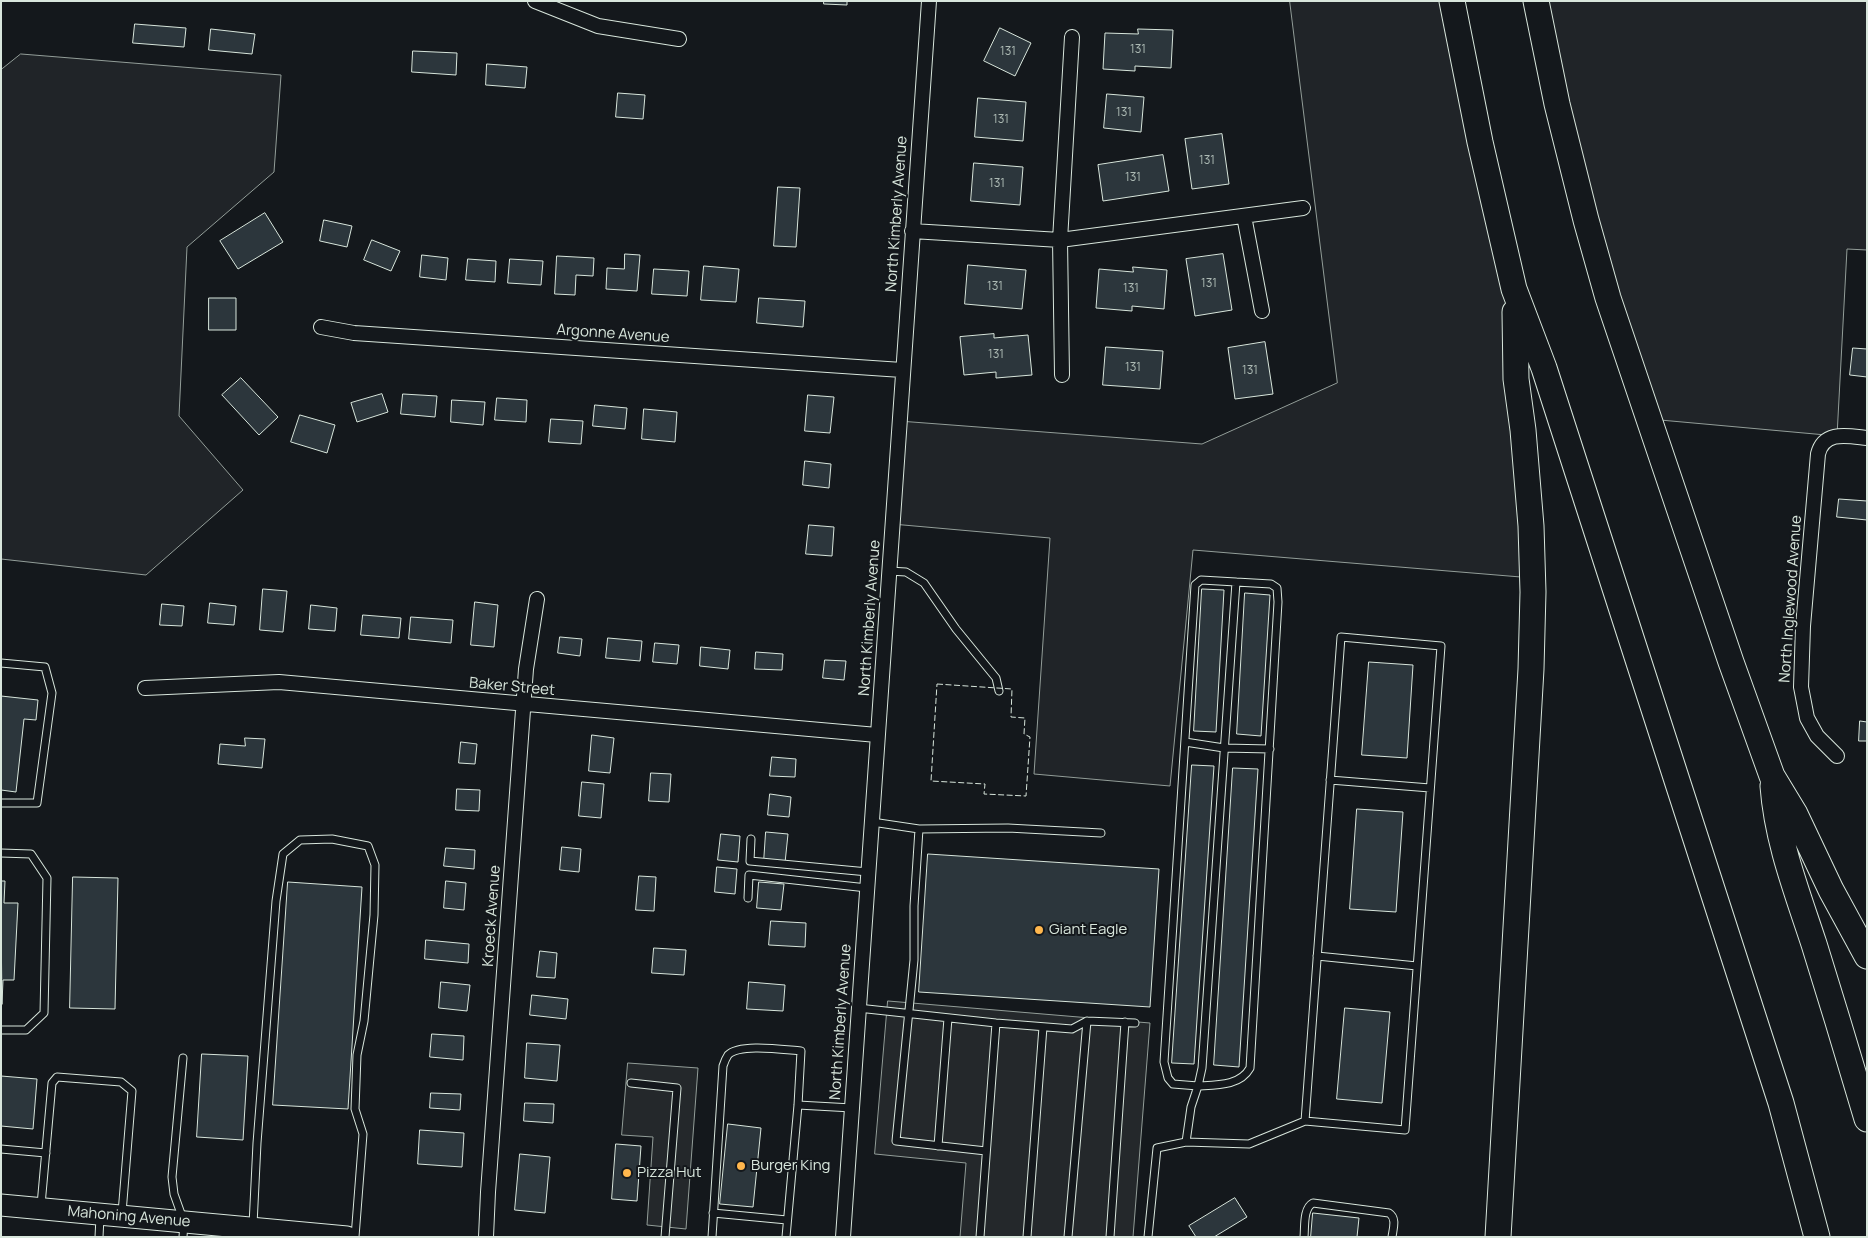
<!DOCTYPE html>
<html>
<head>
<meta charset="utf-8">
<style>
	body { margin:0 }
	#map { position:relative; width:1868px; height:1238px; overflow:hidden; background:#14181c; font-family:Manrope,sans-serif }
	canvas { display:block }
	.frame { position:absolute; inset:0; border:2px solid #d8e6dc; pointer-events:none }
</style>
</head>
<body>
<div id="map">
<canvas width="1868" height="1238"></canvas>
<div class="frame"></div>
</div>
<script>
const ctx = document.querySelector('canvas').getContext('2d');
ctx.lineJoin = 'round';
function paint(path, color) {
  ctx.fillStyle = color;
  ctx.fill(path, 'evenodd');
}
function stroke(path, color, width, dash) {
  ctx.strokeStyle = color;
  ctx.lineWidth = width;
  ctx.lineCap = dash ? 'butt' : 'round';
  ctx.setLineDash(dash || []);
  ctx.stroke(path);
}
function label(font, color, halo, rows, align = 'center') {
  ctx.font = font + ' Manrope,sans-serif';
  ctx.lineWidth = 4;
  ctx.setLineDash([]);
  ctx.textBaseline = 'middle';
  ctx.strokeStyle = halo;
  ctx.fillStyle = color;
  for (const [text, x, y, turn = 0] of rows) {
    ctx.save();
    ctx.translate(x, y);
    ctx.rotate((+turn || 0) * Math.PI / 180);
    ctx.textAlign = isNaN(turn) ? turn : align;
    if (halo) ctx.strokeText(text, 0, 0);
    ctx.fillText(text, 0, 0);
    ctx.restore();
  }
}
const green = new Path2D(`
	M1290,1H1452L1514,289L1533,578L1193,550L1170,786L1034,774L1050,538L892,524L899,421L1202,444L1337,383Z
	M1536,1H1867V250L1847,249L1837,436L1649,419Z
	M21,54L281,75L274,172L187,247L179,416L243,490L146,575L1,559V70Z`);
const parking = new Path2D(`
	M888,1001L1150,1023L1133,1237H960L966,1163L875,1154Z
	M628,1063L698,1068L686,1229L647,1225L653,1137L622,1135Z`);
const building = new Path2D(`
	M824,1H847V5L824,4Z
	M135,24L186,28L184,47L133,43Z
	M1000,28L1031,43L1015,76L984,61Z
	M211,29L255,34L252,54L209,50Z
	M1138,29L1173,30L1171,68L1135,66V71L1103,69L1105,33L1138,34Z
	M413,51L457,53L456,75L412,72Z
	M487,64L527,67L525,88L486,85Z
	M618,93L645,95L643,119L616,117Z
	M1107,94L1144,97L1141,132L1104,128Z
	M978,98L1026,102L1023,141L975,137Z
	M1222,134L1229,184L1192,189L1185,139Z
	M1163,155L1169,191L1103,201L1098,165Z
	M974,163L1023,167L1020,205L971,201Z
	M778,187L800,188L796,247L774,246Z
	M265,213L283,242L238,269L220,241Z
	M324,220L352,226L347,247L320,241Z
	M372,240L400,251L391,271L364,260Z
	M625,254L640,255L637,291L606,289L607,268L624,269Z
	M1223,254L1232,310L1195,316L1186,259Z
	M422,255L448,258L446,280L420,277Z
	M557,256L594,258L593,276L576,275L575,295L555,294Z
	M468,259L496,261L495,282L466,280Z
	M510,259L543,261L541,285L508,283Z
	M968,265L1026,270L1022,309L965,304Z
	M704,266L739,269L736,302L701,300Z
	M1133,267L1167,270L1164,309L1132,306V311L1096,308L1099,269L1133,272Z
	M654,269L689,271L687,296L652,294Z
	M209,298H236V330H209Z
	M759,298L805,301L803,327L757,323Z
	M994,334V338L1028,335L1032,375L996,378V372L964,375L960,337Z
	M1265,342L1273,394L1235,399L1228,348Z
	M1106,347L1163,351L1160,389L1103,385Z
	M1853,348L1867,349V377L1850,375Z
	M241,378L278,417L259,435L222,395Z
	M382,394L388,412L357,422L351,403Z
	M403,394L437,396L435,417L401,414Z
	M808,395L834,397L830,433L805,431Z
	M497,398L527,400L526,422L495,420Z
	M452,400L485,402L483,425L451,422Z
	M595,405L627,408L625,429L593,426Z
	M644,409L677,412L675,442L642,439Z
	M300,415L335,425L327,453L291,442Z
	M551,419L583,421L581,444L549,442Z
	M805,461L831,464L829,488L803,485Z
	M1839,499L1867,501V520L1837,517Z
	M809,525L834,527L832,556L806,554Z
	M263,589L287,591L283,632L260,630Z
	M1202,589L1224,590L1216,732L1194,731Z
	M1245,593L1270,595L1261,736L1237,734Z
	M475,602L498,605L494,647L471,645Z
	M210,603L236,606L234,625L208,623Z
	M162,604L184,606L182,626L160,625Z
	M311,605L337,608L335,631L309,629Z
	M363,615L401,618L399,638L361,635Z
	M411,617L453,620L451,643L409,639Z
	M560,637L582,639L580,656L558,653Z
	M608,638L642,641L640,661L606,658Z
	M655,643L679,645L677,664L653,662Z
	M701,647L730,650L728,669L700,666Z
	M756,652L783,654L782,670L755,669Z
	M825,660L846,661L844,680L823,678Z
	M1369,662L1413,665L1407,758L1362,755Z
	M1,696L38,700L36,720L24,719L16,792L1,790Z
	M1860,721L1867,722V741H1859Z
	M592,735L614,738L610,773L589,771Z
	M245,738L265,739L262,768L218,764L220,744L245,746Z
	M461,742L477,744L475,764L459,763Z
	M772,757L796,759L795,777L770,776Z
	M1192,765L1214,766L1194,1064L1172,1063Z
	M1233,768L1258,769L1239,1067L1214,1065Z
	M651,773L671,774L669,802L649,801Z
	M582,782L604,784L601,818L579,816Z
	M457,789L480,790L479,811L456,810Z
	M770,794L791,797L789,817L768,815Z
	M1357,809L1403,812L1396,912L1350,909Z
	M766,832L788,834L785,863L764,862Z
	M721,834L740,836L738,862L718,860Z
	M562,847L581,849L579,872L560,870Z
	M446,848L475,850L474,869L444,866Z
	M928,854L1159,869L1150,1007L919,992Z
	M717,867L737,869L735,894L715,892Z
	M639,876L656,877L654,911L636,910Z
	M73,877L118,878L115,1009L70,1008Z
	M1,881H5L4,903H18L14,980H3L2,1004Z
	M446,881L466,883L464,910L444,908Z
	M288,882L362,887L348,1109L273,1105Z
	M759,882L784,884L781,910L757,908Z
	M771,921L806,923L805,947L769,945Z
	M426,940L469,944L468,963L425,959Z
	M654,948L686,950L684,975L652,973Z
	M540,951L557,953L555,978L537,977Z
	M441,982L470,985L467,1011L439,1008Z
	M749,982L785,985L783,1011L747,1009Z
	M532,995L568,999L566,1019L530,1015Z
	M1345,1008L1390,1012L1382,1103L1337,1099Z
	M432,1034L464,1036L463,1060L430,1057Z
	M527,1043L560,1045L557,1081L525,1078Z
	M202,1054L248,1056L243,1140L197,1137Z
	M1,1076L37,1079L33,1129L1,1126Z
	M431,1093L461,1094L460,1110L430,1108Z
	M525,1103L554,1104L553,1123L524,1121Z
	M728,1124L761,1128L753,1207L720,1204Z
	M420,1130L464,1133L462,1167L418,1164Z
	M616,1144L641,1146L637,1201L612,1199Z
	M520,1154L550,1157L545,1213L515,1210Z
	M1235,1198L1247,1217L1214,1237H1196L1189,1226Z
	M1313,1213L1359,1218L1357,1237H1311Z`);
const service = new Path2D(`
	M889,571L906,572L924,583L956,629L996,678L999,691
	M1,663L45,667L52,693L37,803H1
	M1185,742L1224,748L1270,749
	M1330,780L1430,788
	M872,822L919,829L1008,828L1101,833
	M919,829L914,906V960L896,1141L986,1151
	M751,839L750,861L868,872
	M1,853L31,854L47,878L44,1013L26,1030H1
	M748,898L749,875L867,888
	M1317,956L1417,966
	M858,1008L996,1023L1072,1029L1087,1021L1135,1023
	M631,1083L677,1088L665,1237
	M798,1105L852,1108
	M1186,1142L1191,1107L1198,1086L1173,1084L1168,1078L1164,1062L1195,585L1201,580L1271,584L1277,588L1278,602L1250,1068C1240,1086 1217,1085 1198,1086L1202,1068L1236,582
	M938,1146L948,1018
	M1,1149L46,1153
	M41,1205L52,1083L57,1077L121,1082L132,1091L122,1213
	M713,1213L787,1220
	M253,1225L257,1143L276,901L283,854L300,840L332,839L368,846L375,865L374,915L364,1021L357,1055L355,1109L363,1134L355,1237
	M99,1237L100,1217
	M183,1237L184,1222L174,1194L172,1177L183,1058
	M712,1237L723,1066C724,1063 726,1058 728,1055C740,1043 785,1050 801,1051L798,1105L786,1237
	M980,1237L996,1023
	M1027,1237L1043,1027
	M1068,1237L1087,1021
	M1110,1237L1125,1022
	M1148,1237L1157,1148L1186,1142L1249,1144L1305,1121L1405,1130L1441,646L1341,637L1305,1121
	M1304,1237C1305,1227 1303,1208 1313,1203L1389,1213C1397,1218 1393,1229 1392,1237`);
const minor = new Path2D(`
	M535,1L598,26L679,39
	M1244,216L1262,311
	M912,231L1060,240L1303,208
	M321,327L354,333L902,370
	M1062,375L1060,240L1072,37
	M145,688L279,682L877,735
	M1837,756L1817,736L1807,718L1801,687L1803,626L1818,454C1824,430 1848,436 1867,438
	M486,1237L488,1192L526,669L537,599
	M843,1237L929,1`);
const primary = new Path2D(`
	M1,1205L347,1237`);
const motorway = new Path2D(`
	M1452,1L1480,142L1514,289L1544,368L1781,1103L1817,1237
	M1536,1L1557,104L1586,220L1608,298L1731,662L1772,776L1795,814L1831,890L1867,956
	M1773,786C1777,841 1797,892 1814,944C1832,1002 1850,1061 1867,1119
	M1498,1237L1531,669L1533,592L1531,526L1523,430L1516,379L1515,312`);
const fence = new Path2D(`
	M937,684L1012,689L1011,717L1025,718L1024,734L1030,737L1026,796L984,794L985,784L931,781Z`);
const markers = [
	[1039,930,5,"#ffb74d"],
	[741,1166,5,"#ffb74d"],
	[627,1173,5,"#ffb74d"]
];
const numberNames = [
	["131",1138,50],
	["131",1008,52],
	["131",1124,113],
	["131",1001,120],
	["131",1207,161],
	["131",1133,178],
	["131",997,184],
	["131",1209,284],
	["131",995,287],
	["131",1131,289],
	["131",996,355],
	["131",1133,368],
	["131",1250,371]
];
const streetNames = [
	["North Kimberly Avenue",897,214,-86],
	["Argonne Avenue",613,334,4],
	["North Inglewood Avenue",1791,599,-86],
	["North Kimberly Avenue",870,618,-86],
	["Baker Street",512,687,5],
	["Kroeck Avenue",492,916,-86],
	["North Kimberly Avenue",841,1022,-86],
	["Mahoning Avenue",129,1217,5]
];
const poiNames = [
	["Giant Eagle",1049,930],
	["Burger King",751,1166],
	["Pizza Hut",637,1173]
];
paint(green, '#202428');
stroke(green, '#939e99', 1);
paint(parking, '#24282b');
stroke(parking, '#939e99', 1);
paint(building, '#2c363c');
stroke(building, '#d8e6dc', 1);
stroke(service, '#d8e6dc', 9);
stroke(minor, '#d8e6dc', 16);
stroke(primary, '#d8e6dc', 23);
stroke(motorway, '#d8e6dc', 27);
stroke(service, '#14181c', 7);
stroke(minor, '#14181c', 14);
stroke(primary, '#14181c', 21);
stroke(motorway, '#14181c', 25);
stroke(fence, '#d8e6dc', 1, [6, 2.5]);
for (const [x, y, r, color] of markers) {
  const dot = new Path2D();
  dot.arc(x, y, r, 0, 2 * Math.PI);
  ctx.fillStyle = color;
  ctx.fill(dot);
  stroke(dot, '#14181c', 2);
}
label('12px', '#adbab4', null, numberNames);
label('15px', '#d8e6dc', '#14181c', streetNames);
label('15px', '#d8e6dc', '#14181c', poiNames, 'left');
</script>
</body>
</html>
